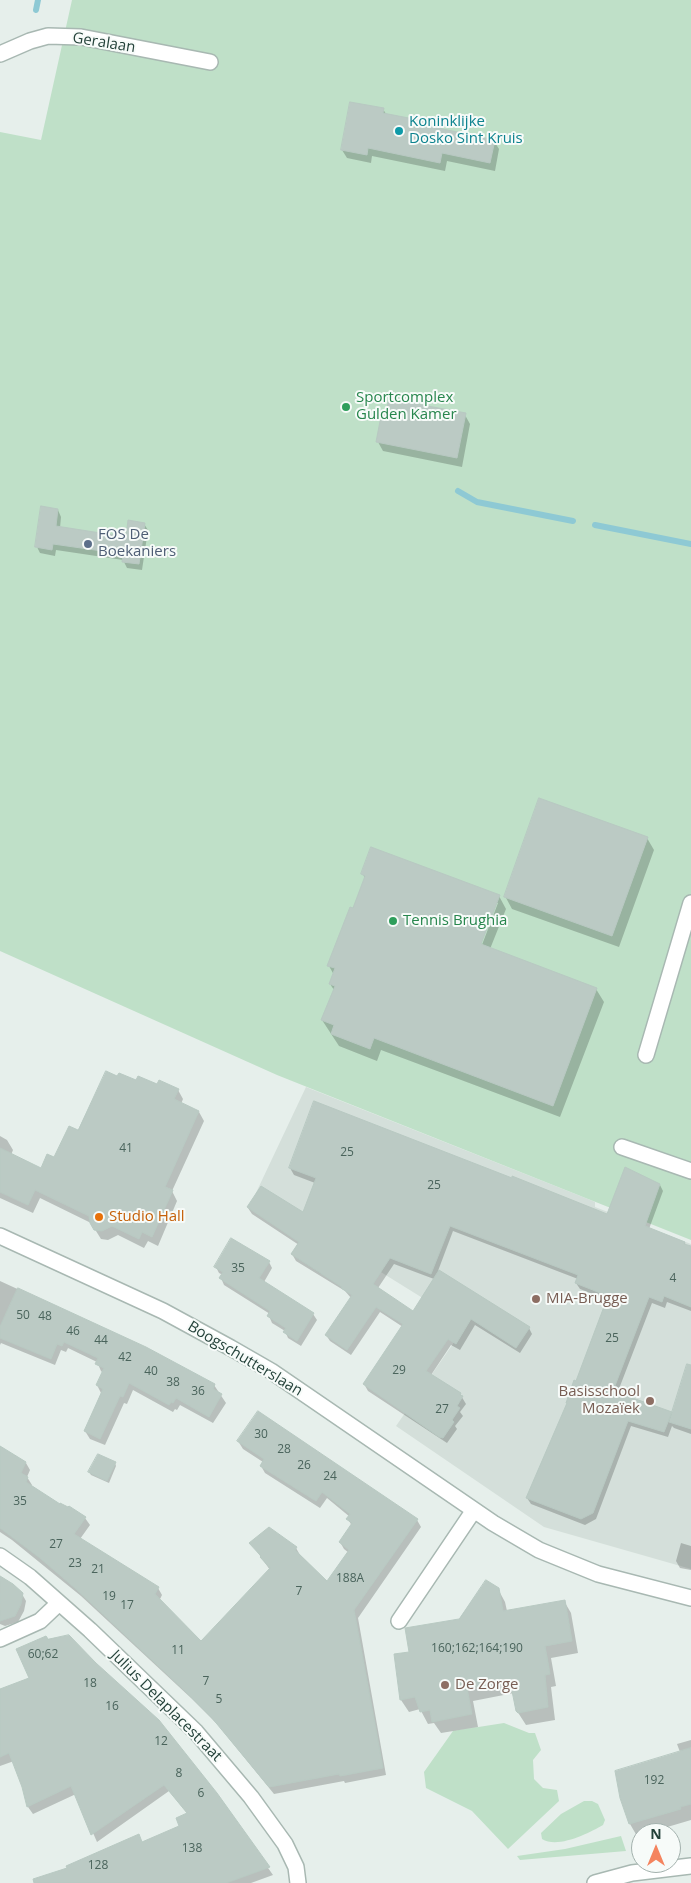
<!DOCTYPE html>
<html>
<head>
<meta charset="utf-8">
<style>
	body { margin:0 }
	#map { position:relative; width:691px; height:1883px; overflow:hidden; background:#e6efeb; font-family:"Open Sans",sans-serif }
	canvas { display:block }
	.north { position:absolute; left:631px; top:1823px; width:50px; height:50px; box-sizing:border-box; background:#f7fbf9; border:1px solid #a3b1ad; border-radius:50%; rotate:0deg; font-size:14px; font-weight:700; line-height:20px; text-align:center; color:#24423a }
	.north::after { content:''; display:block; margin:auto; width:18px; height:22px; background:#f4845f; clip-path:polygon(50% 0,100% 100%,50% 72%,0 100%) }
</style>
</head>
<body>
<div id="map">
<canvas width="691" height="1883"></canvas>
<div class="north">N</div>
</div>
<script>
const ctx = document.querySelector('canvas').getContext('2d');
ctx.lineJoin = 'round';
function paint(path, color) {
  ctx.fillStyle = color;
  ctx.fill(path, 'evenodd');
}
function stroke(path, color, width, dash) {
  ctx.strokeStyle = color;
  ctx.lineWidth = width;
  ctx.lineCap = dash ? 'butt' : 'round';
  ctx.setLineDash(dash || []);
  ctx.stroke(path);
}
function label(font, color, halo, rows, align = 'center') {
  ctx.font = font + ' "Open Sans",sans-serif';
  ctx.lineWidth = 4;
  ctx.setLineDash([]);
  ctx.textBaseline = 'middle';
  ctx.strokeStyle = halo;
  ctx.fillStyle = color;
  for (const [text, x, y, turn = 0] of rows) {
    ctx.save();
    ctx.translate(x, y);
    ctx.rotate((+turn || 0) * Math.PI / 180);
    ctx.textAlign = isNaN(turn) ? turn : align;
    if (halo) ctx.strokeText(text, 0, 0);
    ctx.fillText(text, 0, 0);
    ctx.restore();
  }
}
const built = new Path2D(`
	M306,1087L588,1199L595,1202V1207L691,1244V1569L544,1527L396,1426L466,1325L339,1246L321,1274L291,1254L308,1228L254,1197Z`);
const green = new Path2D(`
	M72,0H691V1240L277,1075L0,951V132L41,140Z
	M504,1723L529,1733H535L541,1750L533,1760L534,1779L543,1788L557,1790L559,1801L508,1849L472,1811L426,1788L424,1772L453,1731Z
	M584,1801H592L598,1804L605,1820L603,1825C589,1833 558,1849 542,1839L541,1833L561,1814Z
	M621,1836L626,1851L520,1860L517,1856L565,1849Z`);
const shadow = new Path2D(`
	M383,109L386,114L424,122L427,127L494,141L499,149L495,171L447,161L445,171L372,156L371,163L347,158L342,150Z
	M465,415L470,424L462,467L383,451L378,442Z
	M58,510L61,517L60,528L127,538L144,524L148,530L142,570L127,568L123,560L56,550L55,556L40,553L37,547Z
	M647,838L654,850L619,947L512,909L505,896Z
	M363,874L499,896L506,909L490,949L596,989L604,1002L560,1117L381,1050L377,1061L339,1046L322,1020L334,990L330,984L334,975L329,966L365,879ZM495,903H498L480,950H477Z
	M118,1078L178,1090L183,1099L181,1104L199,1112L204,1121L172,1191L177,1201L158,1246L148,1241L144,1248L118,1235L108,1240L101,1239L91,1223L40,1198L33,1213L0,1198V1136L7,1140L13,1150L11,1155L41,1170L55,1159L79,1132Z
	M290,1168L608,1216L660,1185L663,1191L649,1229L685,1243L686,1246L691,1248V1311L667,1302L665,1308L652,1303L617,1394L673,1414L691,1396V1434L674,1428L672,1426L668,1437L631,1426L596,1519L585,1525L531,1504L527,1498L577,1382L608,1300L580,1289L576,1283L578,1279L453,1231L438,1271L529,1328L532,1334L520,1353L475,1325L460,1350L451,1345L431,1375L460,1394L466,1404L460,1412L463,1416L455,1426L457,1429L447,1443L368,1391L364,1384L403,1327L380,1312L351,1355L330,1341L326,1335L351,1298L345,1291L296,1261L292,1254L299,1245L252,1214L248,1208L304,1214L315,1183L294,1175ZM394,1264L434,1279L413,1313L378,1288Z
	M269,1262L272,1268L264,1282L313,1314L317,1320L301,1346L288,1338L285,1331L272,1323L269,1316L270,1314L224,1285L221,1278L223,1275L219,1273L216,1267Z
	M0,1281L146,1348L214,1385L226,1403L213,1423L180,1405L177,1410L175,1409L173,1412L133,1390L127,1404L124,1403L105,1445L90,1439L85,1431L101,1393L97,1385L103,1373L101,1371L97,1362L68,1348L66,1352L61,1350L55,1365L1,1343L0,1345Z
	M238,1441L417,1520L421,1527L358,1618L386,1775L345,1783L344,1781L274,1794L218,1725L191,1698L81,1596L12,1540L0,1532V1450L26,1463L30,1470L27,1477L32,1485L31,1487L60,1506L85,1518L90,1525L80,1539L158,1588L162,1595L159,1601L201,1643L270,1570L251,1543L296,1548L300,1555L328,1583L349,1553L344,1549L340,1542L352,1526L348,1519L350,1517L327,1498L320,1508L265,1473L261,1466L263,1462L243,1449Z
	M115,1463L116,1466L109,1483L91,1475L89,1472Z
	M681,1543L691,1546V1570L680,1568L676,1561Z
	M0,1577L22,1594L26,1601L24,1611L18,1622L5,1626L0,1624Z
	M498,1589L505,1602L507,1611L564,1601L571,1613L578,1653L551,1658L556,1686L551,1687L555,1720L526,1725L517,1711L514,1693L473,1701L478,1727L441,1733L434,1723L428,1724L420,1709L409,1712L401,1700L396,1655L410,1653L460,1620Z
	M0,1691L216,1794L273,1875L251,1883H54L180,1827L188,1814L169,1791L97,1842L76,1794L33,1814L28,1807L22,1779L14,1761L0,1766Z
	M691,1740V1820L647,1833H641V1835L637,1836L630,1824L680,1752L677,1744Z`);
const stream = new Path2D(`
	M36,10L38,0
	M458,491L477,502L573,521
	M595,525L691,544`);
const building = new Path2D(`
	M350,102L384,108L383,113L424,121V125L495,140L490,163L442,153L440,163L368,148L367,155L341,150Z
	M389,399L466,413L457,458L376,442L382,411L386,412Z
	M41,506L58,509L56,526L126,537L128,520L145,523L139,564L122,562L123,554L53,544L52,550L35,547Z
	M539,798L648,837L612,936L504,897Z
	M371,847L500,895L481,944L597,988L553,1106L374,1038L370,1049L331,1034L334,1025L321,1020L335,986L329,984L335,968L327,966L350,907L353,908L365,876L361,874Z
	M106,1071L117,1076L119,1073L136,1080L138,1076L157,1084L159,1080L179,1089L174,1099L199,1111L165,1187L173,1190L152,1237L142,1232L139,1239L112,1226L102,1231L94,1230L90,1223L89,1216L35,1190L28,1205L0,1192V1148L41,1168L47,1154L54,1157L69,1126L78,1130Z
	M314,1101L512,1178V1176L607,1214L625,1167L660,1184L645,1226L685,1242L684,1244L691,1246V1307L664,1296L662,1302L649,1297L613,1391L672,1412L664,1432L628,1421L593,1513L581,1519L526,1498L567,1403H566L574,1380L576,1381L608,1296L575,1283L578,1275L450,1226L431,1274L390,1258L373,1284L413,1311L439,1270L530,1327L516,1348L471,1319L456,1344L448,1339L426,1371L461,1393L460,1395L463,1396L457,1406L460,1408L452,1420L454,1422L443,1438L439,1437L363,1384L403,1324L376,1307L347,1350L325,1335L352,1295L341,1288L342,1287L291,1254L299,1242L247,1207L261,1186L303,1212L316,1178L289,1168Z
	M231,1238L270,1261L259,1278L314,1313L297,1341L283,1332L286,1328L267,1316L270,1311L219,1278L223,1272L214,1267Z
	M18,1288L146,1347L215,1384L213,1389L222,1394L209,1417L176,1398L173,1403L171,1402L169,1405L129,1383L123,1397L120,1396L100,1439L84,1431L103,1389L96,1385L104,1368L95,1364L98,1358L64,1342L62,1346L57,1344L51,1359L0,1338V1327Z
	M687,1364L691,1365V1429L669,1422Z
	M258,1411L418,1519L354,1610L383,1768L340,1776L339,1774L269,1787L212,1718L185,1691L76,1589L40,1558L0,1528V1446L26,1462L21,1473L28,1477L26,1482L60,1504V1503L68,1507L69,1506L86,1517L74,1534L159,1587L155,1594L201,1641L270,1568L260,1557L261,1556L249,1543L269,1527L297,1547L295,1550L327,1581L349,1550L339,1542L352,1523L346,1519L350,1514L322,1492L316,1501L260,1466L264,1459L237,1441Z
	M98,1454L116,1462L107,1481L88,1472Z
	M0,1576L13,1584L23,1593L21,1604L15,1616L0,1621Z
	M486,1580L499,1588L503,1611L565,1600L572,1641L545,1646L550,1674L545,1675L548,1707L518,1713L516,1711L510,1681L467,1688L472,1714L432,1722L430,1710L420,1712L415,1697L400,1700L394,1654L409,1652L405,1628L459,1619Z
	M69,1635L96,1663L159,1720L217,1793L270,1867L226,1883H34L33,1879L67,1868L66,1866L139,1834L142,1842L179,1826L176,1818L187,1813L164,1785L91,1835L71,1786L27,1807L22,1787L9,1753L0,1757V1689L29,1678L16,1649L46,1636L48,1639Z
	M691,1748V1804L680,1807L681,1809L629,1824L620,1798L615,1771Z`);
const minor = new Path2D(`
	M0,54L30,41L48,36L81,37L210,62
	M646,1055L691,903
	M622,1147L691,1171
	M0,1236L163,1311L231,1348L271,1371L493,1523L539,1550L598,1574L691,1598
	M0,1556L30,1577L90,1630L196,1732L251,1797L285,1844L296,1867L298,1883
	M399,1621L474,1510
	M0,1639L40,1621L59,1603
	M595,1883L632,1873L691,1866`);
const markers = [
	[399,131,5,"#0f9aa8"],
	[346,407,5,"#2e9e5b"],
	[88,544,5,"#5c6f8a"],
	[393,921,5,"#2e9e5b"],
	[99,1217,5,"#e8710a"],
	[536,1299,5,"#8d6e63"],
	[650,1401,5,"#8d6e63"],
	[445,1685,5,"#8d6e63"]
];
const numberNames = [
	["41",126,1149],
	["25",347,1153],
	["25",434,1186],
	["35",238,1269],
	["4",673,1279],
	["50",23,1316],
	["48",45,1317],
	["46",73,1332],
	["25",612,1339],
	["44",101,1341],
	["42",125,1358],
	["29",399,1371],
	["40",151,1372],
	["38",173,1383],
	["36",198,1392],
	["27",442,1410],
	["30",261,1435],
	["28",284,1450],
	["26",304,1466],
	["24",330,1477],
	["35",20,1502],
	["27",56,1545],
	["23",75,1564],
	["21",98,1570],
	["188A",350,1579],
	["7",299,1592],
	["19",109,1597],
	["17",127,1606],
	["160;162;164;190",477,1649],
	["11",178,1651],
	["60;62",43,1655],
	["7",206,1682],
	["18",90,1684],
	["5",219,1700],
	["16",112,1707],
	["12",161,1742],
	["8",179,1774],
	["192",654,1781],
	["6",201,1794],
	["138",192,1849],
	["128",98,1866]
];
const streetNames = [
	["Geralaan",104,43,9],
	["Boogschutterslaan",245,1359,31],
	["Julius Delaplacestraat",166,1706,45]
];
const cultureNames = [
	["Koninklijke",409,122],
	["Dosko Sint Kruis",409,139]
];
const leisureNames = [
	["Sportcomplex",356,398],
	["Gulden Kamer",356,415],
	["Tennis Brughia",403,921]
];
const serviceNames = [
	["FOS De",98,535],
	["Boekaniers",98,552]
];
const foodNames = [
	["Studio Hall",109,1217]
];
const educationNames = [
	["MIA-Brugge",546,1299],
	["Basisschool",640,1392,"right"],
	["Mozaïek",640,1409,"right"],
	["De Zorge",455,1685]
];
paint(built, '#d4dfda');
paint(green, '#bfe0c8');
paint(shadow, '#0003');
stroke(stream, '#8ec9d4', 6);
paint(building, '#bbcac4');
stroke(building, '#b8c9c2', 1);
stroke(minor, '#a8b8b2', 18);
stroke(minor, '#fff', 15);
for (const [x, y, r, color] of markers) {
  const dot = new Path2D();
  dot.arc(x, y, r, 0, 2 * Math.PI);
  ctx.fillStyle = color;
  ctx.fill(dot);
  stroke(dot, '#f7fbf9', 2);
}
label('12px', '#4a645c', null, numberNames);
label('15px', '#24423a', '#f7fbf9', streetNames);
label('15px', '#0d838f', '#f7fbf9', cultureNames, 'left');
label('15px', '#27864d', '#f7fbf9', leisureNames, 'left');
label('15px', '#4e5e75', '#f7fbf9', serviceNames, 'left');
label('15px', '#c56008', '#f7fbf9', foodNames, 'left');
label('15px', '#785e54', '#f7fbf9', educationNames, 'left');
</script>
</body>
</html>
